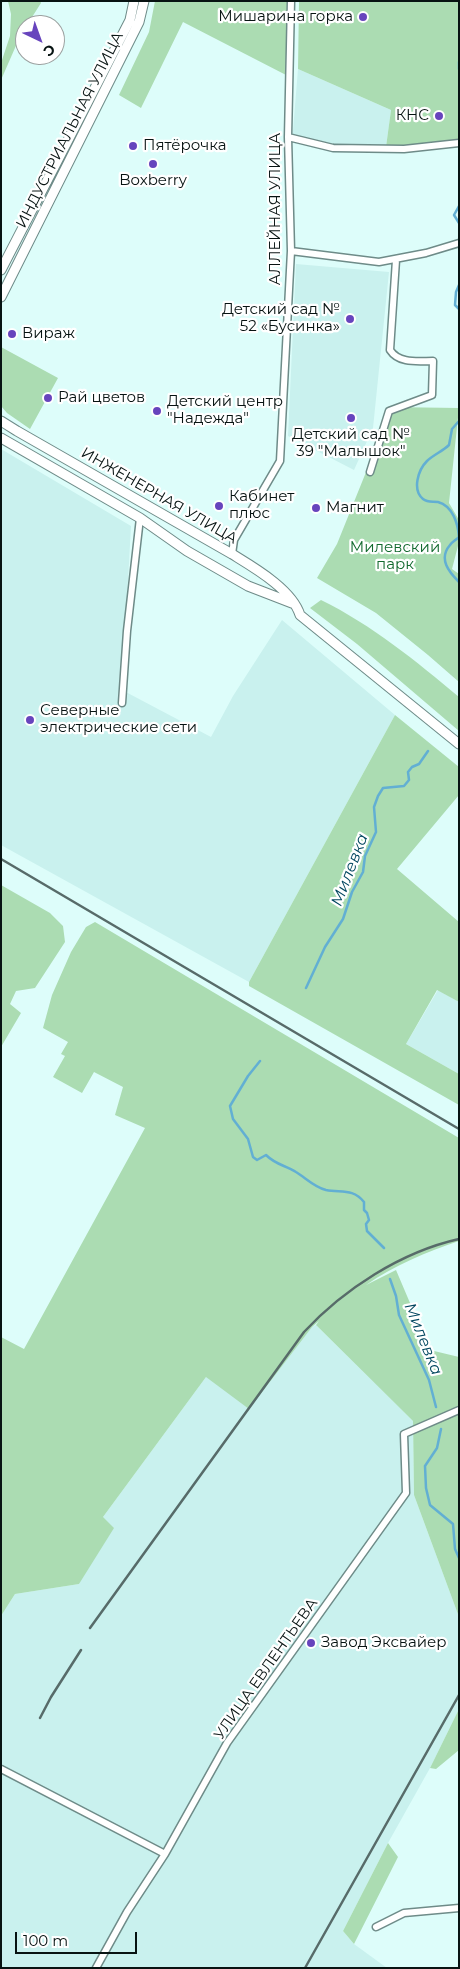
<!DOCTYPE html>
<html>
<head>
<meta charset="utf-8">
<style>
	body { margin:0 }
	#map { position:relative; width:460px; height:1969px; overflow:hidden; background:#ddfdfa; font-family:Montserrat,sans-serif }
	canvas { display:block }
	.frame { position:absolute; inset:0; border:2px solid #071312; pointer-events:none }
	.north { position:absolute; left:15px; top:15px; width:50px; height:50px; box-sizing:border-box; background:#fff; border:1px solid #9ca1a0; border-radius:50%; rotate:138deg; font-size:14px; font-weight:700; line-height:20px; text-align:center; color:#071312 }
	.north::after { content:''; display:block; margin:auto; width:18px; height:22px; background:#6744bd; clip-path:polygon(50% 0,100% 100%,50% 72%,0 100%) }
	.scale { position:absolute; left:15px; top:1932px; width:122px; height:22px; box-sizing:border-box; border:2px solid #071312; border-top:0; padding-left:6px; font-size:15px; line-height:18px; white-space:nowrap; color:#071312; -webkit-text-stroke:4px #fff; paint-order:stroke }
</style>
</head>
<body>
<div id="map">
<canvas width="460" height="1969"></canvas>
<div class="frame"></div>
<div class="north">С</div>
<div class="scale">100 m</div>
</div>
<script>
const ctx = document.querySelector('canvas').getContext('2d');
ctx.lineJoin = 'round';
function paint(path, color) {
  ctx.fillStyle = color;
  ctx.fill(path, 'evenodd');
}
function stroke(path, color, width, dash) {
  ctx.strokeStyle = color;
  ctx.lineWidth = width;
  ctx.lineCap = dash ? 'butt' : 'round';
  ctx.setLineDash(dash || []);
  ctx.stroke(path);
}
function label(font, color, halo, rows, align = 'center') {
  ctx.font = font + ' Montserrat,sans-serif';
  ctx.lineWidth = 4.5;
  ctx.setLineDash([]);
  ctx.textBaseline = 'middle';
  ctx.strokeStyle = halo;
  ctx.fillStyle = color;
  for (const [text, x, y, turn = 0] of rows) {
    ctx.save();
    ctx.translate(x, y);
    ctx.rotate((+turn || 0) * Math.PI / 180);
    ctx.textAlign = isNaN(turn) ? turn : align;
    if (halo) ctx.strokeText(text, 0, 0);
    ctx.fillText(text, 0, 0);
    ctx.restore();
  }
}
const built = new Path2D(`
	M298,69L391,110L386,147L292,143Z
	M296,264L389,272L373,428L354,470L288,436Z
	M1,449L131,526L122,690L211,737L233,696L282,620L395,715L249,982L1,845Z
	M438,990L459,1002V1074L406,1044Z
	M316,1325L413,1421L414,1495L459,1617V1709L430,1768L388,1843L343,1931L354,1944L387,1968H1V1616L15,1594L79,1584L103,1517L206,1377Z`);
const green = new Path2D(`
	M8,1H40L41,3L27,25H25L1,80V63L10,36L11,14Z
	M155,1H288L286,75L183,22L141,108L119,95L149,32Z
	M299,1H459V141L386,147L391,110L298,69Z
	M1,347L58,378L30,429L7,413L1,406Z
	M389,407L459,408L449,503L459,520V542L452,569L459,574V682L428,655L376,613L317,578L337,544L381,435Z
	M321,600C372,625 416,661 459,697V731L357,644L310,608Z
	M395,715L459,767V795L397,869L459,922V1002L437,990L406,1044L459,1074V1105L249,986V982Z
	M1,885L50,913L63,926L65,942L35,988L16,991L10,1004L21,1013L1,1047Z
	M95,922L459,1138V1241C426,1252 395,1265 366,1285L396,1270L430,1350L459,1357V1617L414,1495L413,1421L316,1325L319,1321L312,1327L249,1409L206,1377L103,1517L114,1528L79,1584L15,1594L1,1616V1337L24,1349L145,1128L115,1115L123,1087L94,1072L82,1093L53,1077L65,1056L61,1054L68,1042L43,1028L52,995L71,952L86,927Z
	M459,1709V1750L436,1769L430,1768Z
	M388,1843L398,1857L354,1944L343,1931Z`);
const stream = new Path2D(`
	M459,62V69
	M459,206L454,215L459,223
	M459,285L456,292L455,305L459,309
	M459,421L452,429L449,445C443,451 433,455 427,461C418,470 412,490 423,499C428,503 433,501 438,502C453,506 458,524 459,537C456,540 452,542 450,545C438,559 449,572 459,582
	M306,988L325,947L343,919L352,892L363,872L365,856L376,832L374,807L378,796L383,788L404,786L409,780L408,772L412,767L419,764L428,751
	M260,1061L248,1076L230,1106L233,1119L248,1139L253,1157L257,1160L266,1155C276,1165 285,1165 296,1172C306,1178 314,1187 326,1190C341,1193 353,1188 364,1202V1210L367,1213L369,1220L366,1224L367,1231L384,1248
	M390,1279L396,1296L399,1315L429,1380L436,1407
	M441,1429L437,1448L425,1466L426,1488L430,1505L453,1524L455,1549L459,1558`);
const street = new Path2D(`
	M288,137L333,148L404,149L459,143
	M291,251L379,262L426,253L459,243
	M370,472L389,411L432,395L433,361C418,361 399,364 390,350L396,260
	M232,554L234,540L280,461L291,251L288,137L291,1
	M122,703L127,631L140,518
	M1,1769L165,1854
	M376,1927L404,1913L459,1908
	M96,1968L127,1912L165,1854L227,1743L406,1493L404,1434L459,1410`);
const secondary = new Path2D(`
	M1,270L130,20L134,1
	M1,297L139,22L144,1
	M1,421L17,431L232,554C253,567 292,589 300,615L459,744
	M1,438L140,518L187,551L248,586L292,603`);
const rail = new Path2D(`
	M1,859L459,1129
	M90,1628L304,1332C344,1289 401,1252 459,1239
	M40,1718L51,1697L81,1650
	M305,1968L459,1695`);
const markers = [
	[363,17,5,"#6744bd"],
	[439,116,5,"#6744bd"],
	[133,146,5,"#6744bd"],
	[153,164,5,"#6744bd"],
	[350,319,5,"#6744bd"],
	[12,334,5,"#6744bd"],
	[48,398,5,"#6744bd"],
	[157,411,5,"#6744bd"],
	[351,418,5,"#6744bd"],
	[219,506,5,"#6744bd"],
	[316,508,5,"#6744bd"],
	[30,720,5,"#6744bd"],
	[311,1643,5,"#6744bd"]
];
const poiNames = [
	["Мишарина горка",353,17,"right"],
	["КНС",429,116,"right"],
	["Пятёрочка",143,146],
	["Boxberry",153,181,"center"],
	["Детский сад №",340,310,"right"],
	["52 «Бусинка»",340,327,"right"],
	["Вираж",22,334],
	["Рай цветов",58,398],
	["Детский центр",167,402],
	["\"Надежда\"",167,419],
	["Детский сад №",351,435,"center"],
	["39 \"Малышок\"",351,452,"center"],
	["Кабинет",229,497],
	["плюс",229,514],
	["Магнит",326,508],
	["Северные",40,711],
	["электрические сети",40,728],
	["Завод Эксвайер",321,1643]
];
const streetNames = [
	["ИНДУСТРИАЛЬНАЯ УЛИЦА",70,130,-63],
	["АЛЛЕЙНАЯ УЛИЦА",276,209,-90],
	["ИНЖЕНЕРНАЯ УЛИЦА",159,496,30],
	["УЛИЦА ЕВЛЕНТЬЕВА",266,1669,-55]
];
const parkNames = [
	["Милевский",395,548],
	["парк",395,565]
];
const waterNames = [
	["Милевка",350,870,-69],
	["Милевка",423,1339,68]
];
paint(built, '#c9f1ee');
paint(green, '#abdcb2');
stroke(stream, '#62afd3', 2.5);
stroke(street, '#6e8b88', 9);
stroke(secondary, '#6e8b88', 11);
stroke(street, '#fff', 6);
stroke(secondary, '#fff', 9);
stroke(rail, '#576b69', 2.5);
for (const [x, y, r, color] of markers) {
  const dot = new Path2D();
  dot.arc(x, y, r, 0, 2 * Math.PI);
  ctx.fillStyle = color;
  ctx.fill(dot);
  stroke(dot, '#fff', 2);
}
label('15px', '#071312', '#fff', poiNames, 'left');
label('15px', '#071312', '#fff', streetNames);
label('15px', '#11692d', '#fff', parkNames);
label('italic 16px', '#00465f', '#fff', waterNames);
</script>
</body>
</html>
